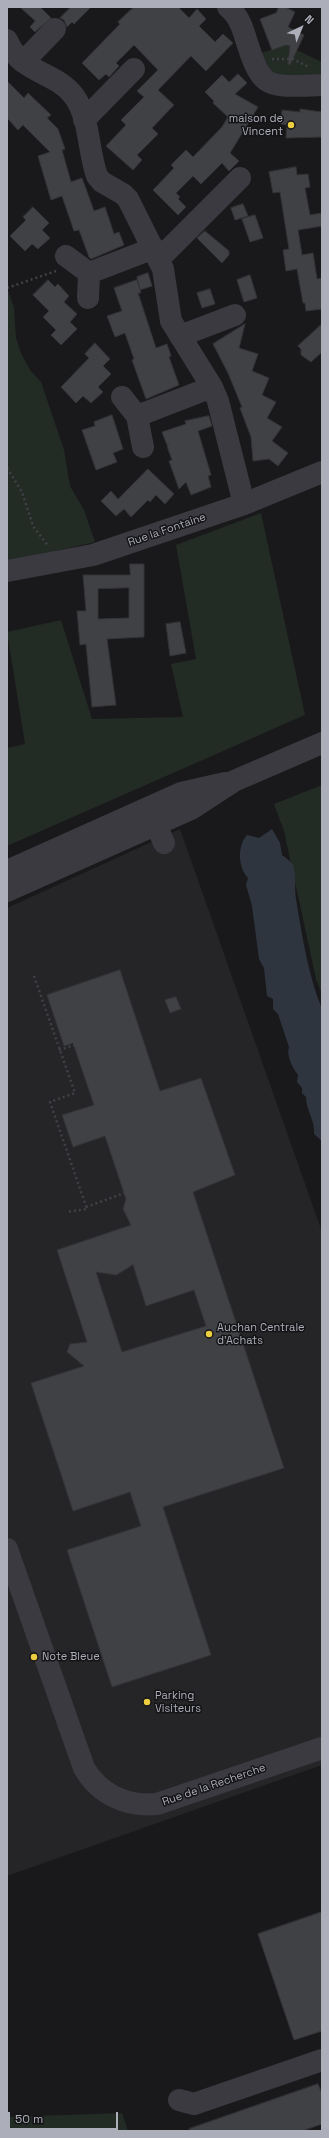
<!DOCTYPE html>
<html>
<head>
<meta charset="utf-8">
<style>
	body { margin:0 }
	#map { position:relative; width:329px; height:2138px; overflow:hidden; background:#19191b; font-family:"Space Grotesk",sans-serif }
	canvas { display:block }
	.frame { position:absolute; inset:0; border:8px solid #acaeba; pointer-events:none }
	.north { position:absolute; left:281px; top:8px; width:40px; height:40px; -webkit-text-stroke:3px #141416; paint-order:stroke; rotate:44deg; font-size:11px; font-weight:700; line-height:16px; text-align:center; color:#acaeba }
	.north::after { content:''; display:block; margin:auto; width:14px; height:18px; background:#acaeba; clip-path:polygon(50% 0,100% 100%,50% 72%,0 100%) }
	.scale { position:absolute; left:8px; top:2112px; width:110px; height:18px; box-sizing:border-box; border:2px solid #acaeba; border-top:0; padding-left:5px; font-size:12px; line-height:14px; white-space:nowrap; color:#acaeba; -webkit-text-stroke:3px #141416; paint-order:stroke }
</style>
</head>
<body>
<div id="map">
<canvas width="329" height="2138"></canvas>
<div class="frame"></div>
<div class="north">N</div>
<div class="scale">50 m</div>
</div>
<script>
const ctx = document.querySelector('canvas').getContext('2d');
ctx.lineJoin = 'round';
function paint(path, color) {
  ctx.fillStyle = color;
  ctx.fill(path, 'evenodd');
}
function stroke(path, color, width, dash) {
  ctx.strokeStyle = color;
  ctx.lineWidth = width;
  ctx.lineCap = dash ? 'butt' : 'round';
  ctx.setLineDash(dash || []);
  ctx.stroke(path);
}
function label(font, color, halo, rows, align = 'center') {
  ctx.font = font + ' "Space Grotesk",sans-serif';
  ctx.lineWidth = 3;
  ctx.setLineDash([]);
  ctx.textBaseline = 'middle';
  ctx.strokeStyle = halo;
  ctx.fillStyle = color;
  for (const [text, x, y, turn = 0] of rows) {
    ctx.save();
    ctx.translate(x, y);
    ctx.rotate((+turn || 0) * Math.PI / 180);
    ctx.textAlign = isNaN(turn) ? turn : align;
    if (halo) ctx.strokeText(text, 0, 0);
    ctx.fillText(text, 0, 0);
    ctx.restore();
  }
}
const built = new Path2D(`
	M180,829L322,1232V1765L7,1876V908Z`);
const green = new Path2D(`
	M286,45L322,62V76L278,75L270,70L261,53Z
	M7,287L14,308L16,338L21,353L30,370L41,382L64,450L70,486L84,510L95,542L7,562Z
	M261,513L305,715L7,846V748L25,744L7,632L61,620L92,719L183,717L171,664L196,659L176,545Z
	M322,785V994L316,979L284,831L274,804Z
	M122,2113L128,2131H7V2117Z`);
const water = new Path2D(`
	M272,829L280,843L282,855C286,858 291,861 293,865C297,877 294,888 296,899C302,935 308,975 322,1009V1141L314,1134C315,1119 306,1111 306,1097L302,1093V1088L297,1082L298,1075C293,1068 286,1056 289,1047L278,1014L273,1009V999L267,996L264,968L259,959L252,906L246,885L248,878C238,867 237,846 247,835L259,838Z`);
const building = new Path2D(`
	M20,7H40L51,18L35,32L30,27L35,21Z
	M71,7H91L74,24L72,22L67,27L64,20L60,18Z
	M134,7H178L189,18L197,9L206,19L199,26L215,42L223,34L233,43L206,71L191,56L158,90L174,105L152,128L158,134L137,155L142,160L133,170L106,146L126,125L121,120L144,97L137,91L158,70L134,45L116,63L119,66L109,77L106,74L99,80L82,63L120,24L118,22Z
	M279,7H285L295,12L288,27L304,35L290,65L288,64L290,46L286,45L272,50L260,19L276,13Z
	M238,74L247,83L235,94L258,107L230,153L239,161L229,171L222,163L201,184L193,176L176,193L180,197L178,199L186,207L178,215L153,190L174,168L171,165L186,150L193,157L222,127L228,117L213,103L214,101L205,92L222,75L229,82Z
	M7,81L24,98L28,93L51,115L47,118L58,129L65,149L62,150L71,182L82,178L94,211L105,207L114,234L119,232L124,245L91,259L89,257L79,230L74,231L62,196L51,200L38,156L50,152L23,125L18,130L7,118Z
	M300,109L322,112V137L286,138L287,125L281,124L282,110L300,112Z
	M296,167L297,175L308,174L310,187L305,188L310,215L322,213V226L298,230L302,255L313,253L317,279L322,278V309L306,311L305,303H303L297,269L286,271L283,250L289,249L280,192L273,193L269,172Z
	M243,204L248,216L235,220L231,208Z
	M33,207L49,223L42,230L50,238L38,249L32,244L25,251L10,236L26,220L23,217Z
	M255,215L263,238L250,242L242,219Z
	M205,231L229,251V255L222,263L197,238Z
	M148,273L152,286L140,290L137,277Z
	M250,275L257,298L244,302L237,280Z
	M48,280L55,287L58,284L69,296L64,302L77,314L70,322L77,329L61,345L51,335L56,330L43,317L49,311L33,295Z
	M137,280L141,293H138L156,348L167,344L171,356L169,357L179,385L146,399L132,360L134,359L125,333L115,337L107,316L122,311L114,288Z
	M210,289L215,304L202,308L197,293Z
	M245,324L239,348L258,354L252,371L269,378L262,395L276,402L267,418L282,427L272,441L288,453L278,466L269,459L253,461L251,437L240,408L242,407L228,373L213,344Z
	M322,324V352L311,362L301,355V349L298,346Z
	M95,343L110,359L103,366L111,374L98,387L103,392L91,403L83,396L76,403L61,387L89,358L85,354Z
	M112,415L123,449L113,453L117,462L96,470L82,430L95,426L94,422Z
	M209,416L212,426L198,431L211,475L208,476L211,487L191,495L186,482L179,489L169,461L172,460L167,446L169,444L167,445L162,432L186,424L185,421Z
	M148,469L174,494L165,504L156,495L150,502L148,500L131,517L124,509L116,516L101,501L111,491L118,499Z
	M130,564H144V637L107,639L116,705L92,707L86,644L80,645L77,611H86L83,575H130ZM129,588V618L98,619V589Z
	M180,622L186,653L170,656L166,624Z
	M120,970L160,1091L201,1078L235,1175L193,1192L284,1468L163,1507L211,1655L112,1687L67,1550L141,1526L130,1492L73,1511L31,1383L84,1366L67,1352L70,1344L87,1342L57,1250L131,1225L123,1209L126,1199L105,1136L73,1147L62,1115L94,1105L73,1043L64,1046L47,995ZM133,1265L146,1306L194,1290L206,1326L122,1352L96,1272L116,1275Z
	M176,997L181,1009L170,1013L165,1000Z
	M322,1912V2031L294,2040L258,1934Z
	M318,2084L322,2094V2124L302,2131H190L189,2129Z`);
const path = new Path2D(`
	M272,59H293L309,67
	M7,288L56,271
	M7,468L22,492L33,526L48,546
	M34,976L75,1093L50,1102L87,1209L66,1212
	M59,1050L96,1038
	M86,1207L130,1191`);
const minor = new Path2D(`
	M228,7C237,14 241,23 244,33C262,91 264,87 322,85
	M7,40C20,74 54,70 74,96C90,118 88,151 97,176L102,182L123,194L128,199L163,269L171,321L212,387L218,401L244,504
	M23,62L55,29
	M84,120L134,69
	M66,256L89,273L154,248
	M159,259L240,178
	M88,298L89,273
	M180,336L235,315
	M122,397L137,416L212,387
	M137,416L143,447
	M7,571L93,555L244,504L322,472
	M150,810L164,843
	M7,871L181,793L225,783
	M7,891L191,809L234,781L322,743
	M7,1549L84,1768C99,1794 126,1807 157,1804L322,1748
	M179,2100L194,2104L322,2060`);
const markers = [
	[291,125,4,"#ecce40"],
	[209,1334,4,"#ecce40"],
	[34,1657,4,"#ecce40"],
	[147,1702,4,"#ecce40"]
];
const poiNames = [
	["maison de",283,119,"right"],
	["Vincent",283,132,"right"],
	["Auchan Centrale",217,1328],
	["d'Achats",217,1341],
	["Note Bleue",42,1657],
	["Parking",155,1696],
	["Visiteurs",155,1709]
];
const streetNames = [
	["Rue la Fontaine",167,530,-19],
	["Rue de la Recherche",214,1785,-19]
];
paint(built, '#252528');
paint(green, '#232b25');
paint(water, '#2f353f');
paint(building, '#404145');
stroke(building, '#343337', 1);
stroke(path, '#404147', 2.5, [2, 3]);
stroke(minor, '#3a3a40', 22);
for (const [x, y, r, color] of markers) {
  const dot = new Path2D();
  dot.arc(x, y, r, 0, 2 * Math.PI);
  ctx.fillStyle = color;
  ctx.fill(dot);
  stroke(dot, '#141416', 1.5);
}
label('11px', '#acaeba', '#141416', poiNames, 'left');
label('11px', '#acaeba', '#141416', streetNames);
</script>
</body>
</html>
